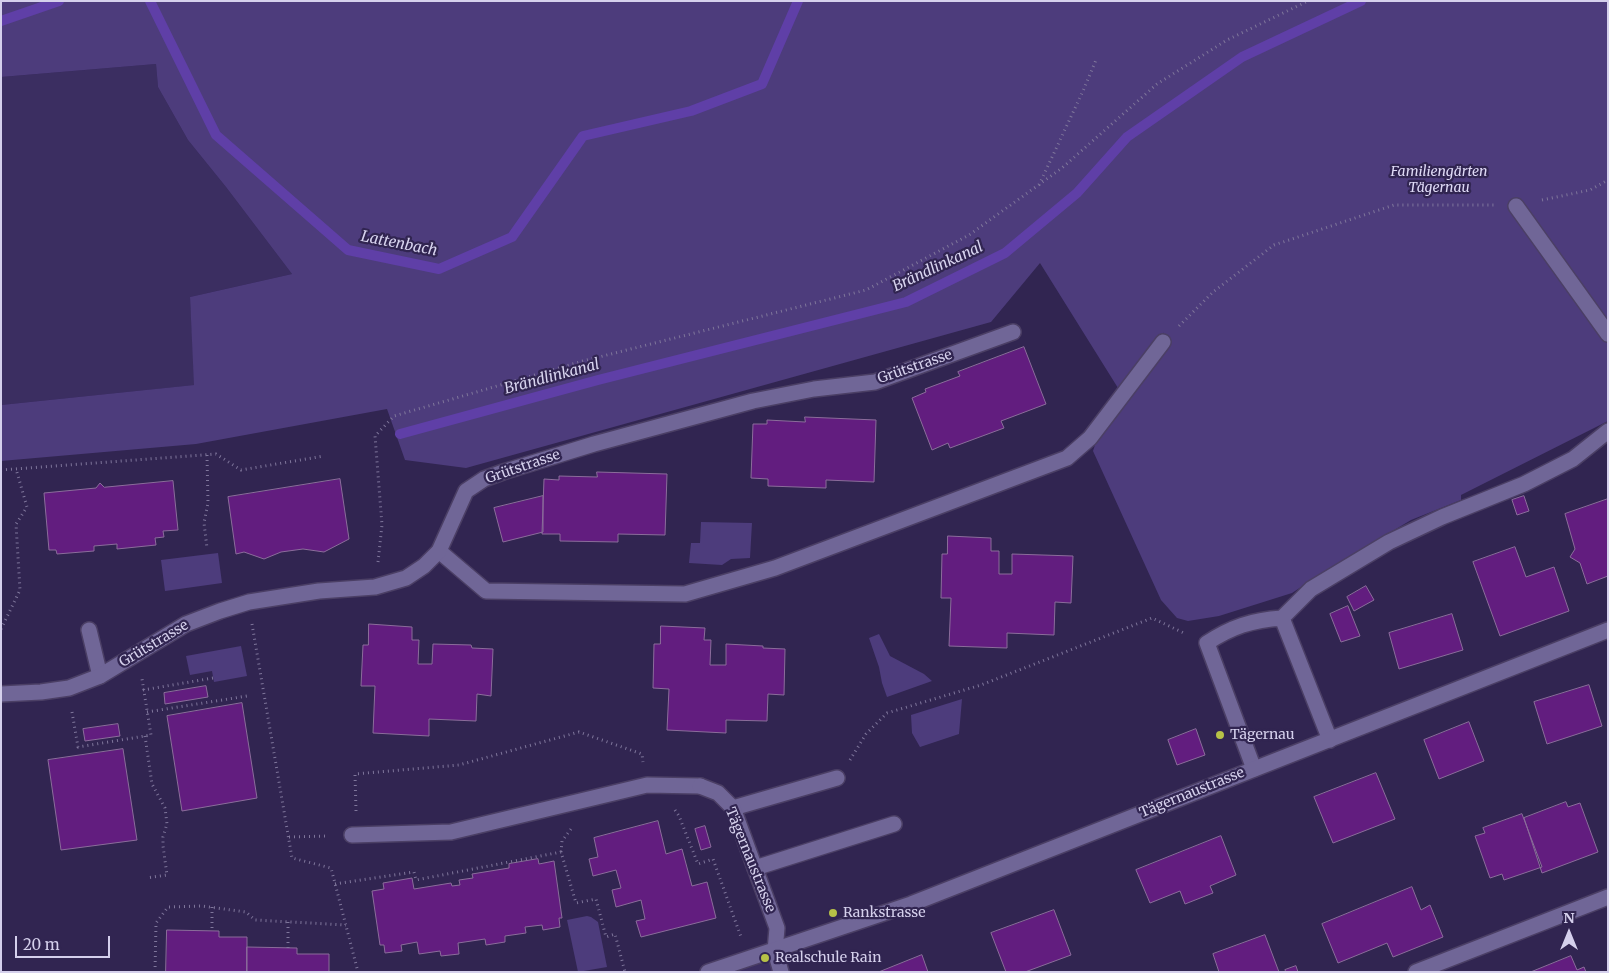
<!DOCTYPE html>
<html>
<head>
<meta charset="utf-8">
<style>
	body { margin:0 }
	#map { position:relative; width:1609px; height:973px; overflow:hidden; background:#312551; font-family:Merriweather,serif }
	canvas { display:block }
	.frame { position:absolute; inset:0; border:2px solid #d5d0ec; pointer-events:none }
	.north { position:absolute; left:1544px; top:908px; width:50px; height:50px; -webkit-text-stroke:4px #312551; paint-order:stroke; rotate:0deg; font-size:14px; font-weight:700; line-height:20px; text-align:center; color:#d5d0ec }
	.north::after { content:''; display:block; margin:auto; width:18px; height:22px; background:#d5d0ec; clip-path:polygon(50% 0,100% 100%,50% 72%,0 100%) }
	.scale { position:absolute; left:15px; top:936px; width:95px; height:22px; box-sizing:border-box; border:2px solid #d5d0ec; border-top:0; padding-left:6px; font-size:15px; line-height:18px; white-space:nowrap; color:#d5d0ec; -webkit-text-stroke:4px #312551; paint-order:stroke }
</style>
</head>
<body>
<div id="map">
<canvas width="1609" height="973"></canvas>
<div class="frame"></div>
<div class="north">N</div>
<div class="scale">20 m</div>
</div>
<script>
const ctx = document.querySelector('canvas').getContext('2d');
ctx.lineJoin = 'round';
function paint(path, color) {
  ctx.fillStyle = color;
  ctx.fill(path, 'evenodd');
}
function stroke(path, color, width, dash) {
  ctx.strokeStyle = color;
  ctx.lineWidth = width;
  ctx.lineCap = dash ? 'butt' : 'round';
  ctx.setLineDash(dash || []);
  ctx.stroke(path);
}
function label(font, color, halo, rows, align = 'center') {
  ctx.font = font + ' Merriweather,serif';
  ctx.lineWidth = 4.5;
  ctx.setLineDash([]);
  ctx.textBaseline = 'middle';
  ctx.strokeStyle = halo;
  ctx.fillStyle = color;
  for (const [text, x, y, turn = 0] of rows) {
    ctx.save();
    ctx.translate(x, y);
    ctx.rotate((+turn || 0) * Math.PI / 180);
    ctx.textAlign = isNaN(turn) ? turn : align;
    if (halo) ctx.strokeText(text, 0, 0);
    ctx.fillText(text, 0, 0);
    ctx.restore();
  }
}
const built = new Path2D(`
	M156,64L158,87L188,140L226,187L292,274L190,297L195,385L1,405V77Z
	M775,951L781,972H708Z`);
const green = new Path2D(`
	M1,1H1608V421L1461,495V500L1411,520L1313,579L1292,593L1219,616L1188,621L1177,618L1161,600L1093,451L1096,442L1164,332L1118,388L1040,263L991,322L466,468L405,460L387,409L196,444L1,461V405L194,385L190,297L292,274L226,187L188,140L158,87L156,64L1,77Z
	M701,522L752,523L750,558L731,559L722,565L689,563L691,543H700Z
	M218,553L222,583L165,591L161,560Z
	M879,634L890,656L924,674L932,681L887,697L882,683L879,667L869,638Z
	M241,646L247,676L214,682L212,671L190,675L186,656Z
	M962,699L959,734L920,747L912,733L911,715Z
	M587,916L591,917L598,922L607,967L578,972L567,920Z`);
const stream = new Path2D(`
	M150,1L216,135L348,250L439,269L512,237L583,136L691,111L762,84L798,1
	M1,21L59,1
	M400,434L598,380L906,302L1005,253L1077,193L1127,137L1242,57L1361,1`);
const building = new Path2D(`
	M1024,347L1046,404L1001,421L1004,428L950,448L948,443L932,450L912,398L926,392L925,389L960,376L958,372Z
	M805,417L876,420L874,482L826,480V488L768,486V479L751,478L753,424H767V420L805,422Z
	M597,472L667,474L665,535L618,534V542L560,541V534H542L544,479L559,480V476L597,477Z
	M340,479L349,539L324,552L303,549L281,552L264,559L244,552L236,554L228,497Z
	M173,481L178,530L163,531L164,537L155,538L156,545L117,549V544L94,546V551L57,554L56,550H49L44,493L96,488L100,483L104,487Z
	M543,496V532L503,542L494,508Z
	M1524,496L1529,511L1517,515L1512,500Z
	M1608,499V576L1587,584L1580,563L1570,557L1575,549L1565,514Z
	M948,536L991,538V551H999V574H1012V554L1073,556L1071,603L1055,602L1054,635L1007,633V648L949,646L951,598H941L942,554H947Z
	M1515,547L1526,577L1554,567L1569,611L1500,636L1473,562Z
	M1366,586L1374,600L1354,611L1347,597Z
	M1348,606L1360,636L1341,642L1330,614Z
	M1452,614L1463,650L1399,669L1389,633Z
	M369,624L412,627V640H419L418,664H432L433,644L471,645L472,648L493,649L491,696L477,694L476,721L429,719V736L373,733L375,686H361L363,645H368Z
	M661,626L705,628L704,640H711L710,665H726V644L763,646V648L785,649L784,695L768,694L767,721L726,720V733L667,730L669,689L653,688L654,644H660Z
	M1589,685L1602,726L1547,744L1534,702Z
	M206,686L208,697L165,704L164,693Z
	M242,703L257,798L182,811L167,716Z
	M1469,722L1484,761L1439,779L1424,740Z
	M118,724L120,736L85,741L83,729Z
	M1196,729L1205,755L1177,765L1168,740Z
	M123,749L137,840L61,850L48,760Z
	M1376,773L1395,819L1333,843L1314,797Z
	M1566,802L1568,807L1580,803L1598,852L1542,873L1524,818Z
	M1522,814L1542,867L1504,880L1502,874L1490,878L1475,836L1485,833L1483,828Z
	M658,821L666,854L682,849L692,886L707,882L716,918L641,937L636,921L645,919L641,900L616,907L612,890L621,888L616,870L593,876L589,859L598,857L594,838Z
	M705,826L711,847L701,850L695,829Z
	M1221,836L1236,875L1210,886L1213,893L1185,904L1180,891L1150,903L1136,870Z
	M538,859L539,864L554,861L562,918H559L560,927L543,930L542,925L525,927L526,933L505,936V942L486,945L485,939L458,943L459,954L441,956L440,951L419,954L417,942L401,945L402,951L385,953L384,945H380L372,891L384,889L383,883L412,878L414,889L451,883L452,886L460,885L459,880L473,878L472,874L509,868V864Z
	M1412,887L1421,910L1430,905L1443,937L1393,957L1387,943L1338,963L1322,924Z
	M1054,910L1071,955L1025,972H1006L991,933Z
	M167,930L219,931V937H247V972H166Z
	M1265,935L1279,972H1219L1213,954Z
	M247,947L297,948V954H329V972H247Z
	M922,955L928,972H879Z
	M1571,956L1577,970L1584,967L1586,972H1531Z
	M1296,966L1298,972H1286L1285,970Z`);
const path = new Path2D(`
	M1039,185L1083,91L1096,60
	M1542,200L1590,190L1608,180
	M1179,326L1213,292L1274,245L1394,205H1494
	M207,455L208,503L204,523L207,548
	M1,470L216,454L241,470L324,456
	M378,562L382,525L375,436L394,416L583,361L866,290L969,235L1062,168L1157,84L1227,40L1308,1
	M252,624L292,858L331,868L358,972
	M1,629L20,590L16,524L27,507L16,469
	M143,690L213,678
	M72,712L78,747L151,735L142,679
	M147,712L247,696
	M145,736L152,784L165,808L167,824L163,837V846L167,875L146,878
	M850,760L866,734L887,713L981,685L1152,618L1186,634
	M675,810L679,816L698,864L713,859L741,937
	M356,811L355,774L459,765L579,732L642,754L643,762
	M289,837L329,836
	M561,852L562,841L571,829
	M335,884L414,872L416,880L561,852L576,903L596,899L606,937L615,934L625,972
	M212,907V931
	M288,922V948
	M155,972L156,923L168,907L202,906L246,912L255,920L346,925`);
const service = new Path2D(`
	M1516,206L1608,334
	M439,551L486,591L685,594L775,568L1067,458L1090,438L1163,342
	M1282,618L1311,589L1389,542L1442,517L1524,484L1573,459L1608,431
	M89,630L100,676
	M1254,769L1207,643C1231,627 1252,620 1282,618L1330,740
	M733,808L837,778
	M352,835L451,832L647,785L700,786
	M755,868L894,824`);
const minor = new Path2D(`
	M1,694L41,692L69,688L100,676L186,624L220,611L249,602L319,591L375,587L406,578L424,566L439,551L466,491L484,479L503,472L594,444L753,401L814,389L875,382L1013,332
	M700,786L718,793L733,808L777,928L775,951L781,972
	M1416,972L1608,897`);
const tertiary = new Path2D(`
	M708,972L911,904L1608,630`);
const markers = [
	[1220,735,5,"#b7c147"],
	[833,913,5,"#b7c147"],
	[765,958,5,"#b7c147"]
];
const parkNames = [
	["Familiengärten",1439,172],
	["Tägernau",1439,188]
];
const streetNames = [
	["Grütstrasse",915,367,-19],
	["Grütstrasse",523,467,-19],
	["Grütstrasse",154,644,-31],
	["Tägernaustrasse",1192,793,-22],
	["Tägernaustrasse",750,860,68]
];
const poiNames = [
	["Tägernau",1230,735],
	["Rankstrasse",843,913],
	["Realschule Rain",775,958]
];
const waterNames = [
	["Lattenbach",399,244,11],
	["Brändlinkanal",938,267,-25],
	["Brändlinkanal",552,377,-15]
];
paint(built, '#3b2e61');
paint(green, '#4d3c7c');
stroke(stream, '#5f3fa7', 10);
paint(building, '#621d7f');
stroke(building, '#8b6d9b', 1);
stroke(service, '#4b3f65', 18);
stroke(minor, '#4b3f65', 18);
stroke(tertiary, '#4b3f65', 18);
stroke(path, '#7f769b', 3, [1, 4]);
stroke(service, '#706697', 15);
stroke(minor, '#706697', 15);
stroke(tertiary, '#706697', 15);
for (const [x, y, r, color] of markers) {
  const dot = new Path2D();
  dot.arc(x, y, r, 0, 2 * Math.PI);
  ctx.fillStyle = color;
  ctx.fill(dot);
  stroke(dot, '#312551', 2);
}
label('italic 14px', '#dfdaf6', '#312551', parkNames);
label('14px', '#d5d0ec', '#312551', streetNames);
label('14px', '#d5d0ec', '#312551', poiNames, 'left');
label('italic 15px', '#d8d4ef', '#312551', waterNames);
</script>
</body>
</html>
